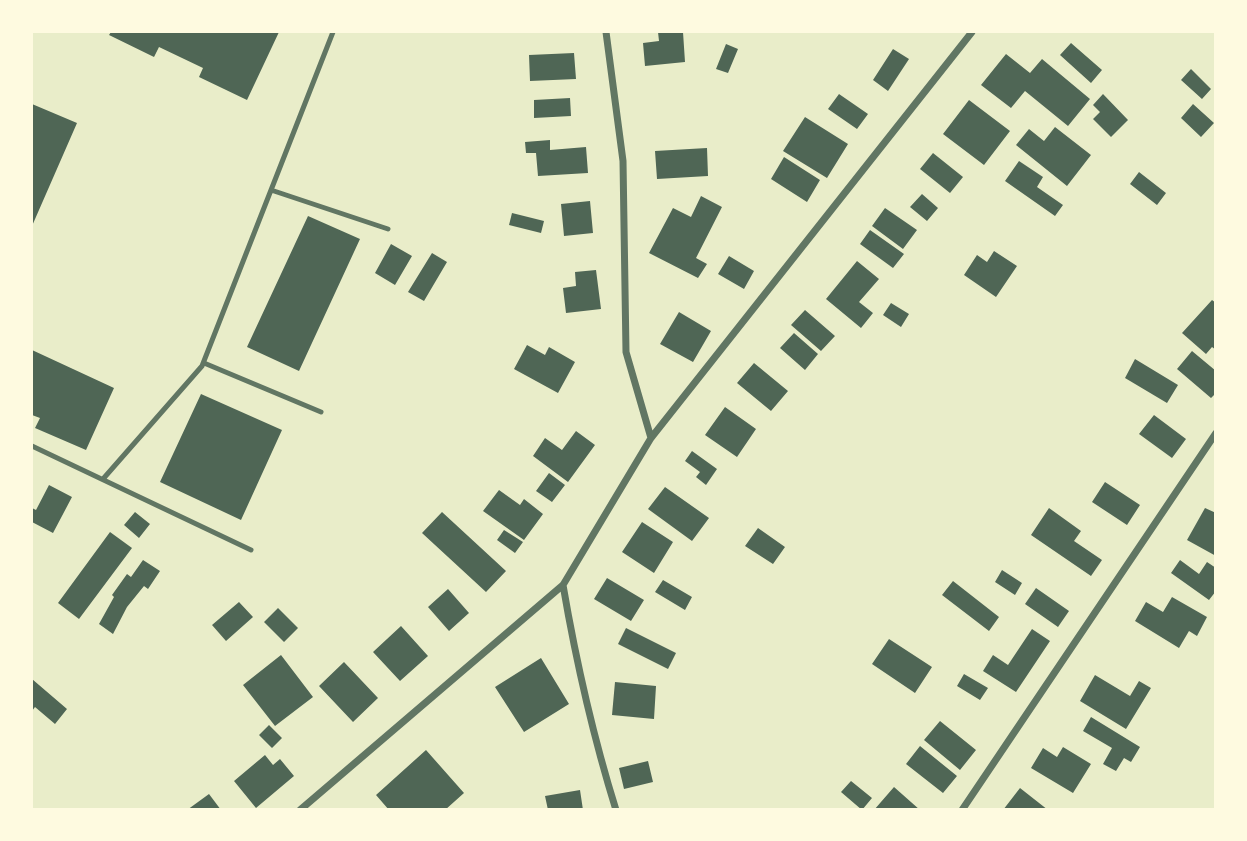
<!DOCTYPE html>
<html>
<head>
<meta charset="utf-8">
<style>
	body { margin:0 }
	#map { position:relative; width:1247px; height:841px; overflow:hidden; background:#e9edc9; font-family:Mulish,sans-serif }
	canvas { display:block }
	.frame { position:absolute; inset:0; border:33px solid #fefae0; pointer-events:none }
</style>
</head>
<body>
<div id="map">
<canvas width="1247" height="841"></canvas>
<div class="frame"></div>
</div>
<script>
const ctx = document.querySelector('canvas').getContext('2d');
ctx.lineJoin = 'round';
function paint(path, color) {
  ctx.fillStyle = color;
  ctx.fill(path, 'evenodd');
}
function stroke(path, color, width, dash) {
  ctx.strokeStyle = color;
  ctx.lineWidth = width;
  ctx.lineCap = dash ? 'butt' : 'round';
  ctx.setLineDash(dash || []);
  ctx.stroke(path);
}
const building = new Path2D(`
	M111,32H279L247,100L199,77L203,68L159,47L154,57L109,35Z
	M658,32H683L685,62L645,66L643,43L659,41Z
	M1071,43L1102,70L1091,83L1060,55Z
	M726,44L738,49L728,73L716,69Z
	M893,49L909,59L888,91L873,80Z
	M574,53L576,79L530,81L529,55Z
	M1006,54L1030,73L1042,59L1090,99L1068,126L1025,91L1011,108L981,85Z
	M1191,69L1211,89L1202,99L1181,80Z
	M839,94L868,114L857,129L828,109Z
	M1103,94L1128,120L1111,137L1093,119L1100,112L1093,105Z
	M570,98L571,116L534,118V100Z
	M969,100L1010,131L984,165L943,134Z
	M32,104L77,123L32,226Z
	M1193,104L1214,123L1201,137L1181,118Z
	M805,117L848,144L827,178L783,151Z
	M1055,127L1091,155L1067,186L1016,145L1029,129L1044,141Z
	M550,140V150L586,147L588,173L538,176L536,153H526L525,142Z
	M707,148L708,176L657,179L655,151Z
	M933,153L963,177L950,193L920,169Z
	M784,157L820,180L807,202L771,179Z
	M1019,161L1043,177L1037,187L1063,205L1055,216L1005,181Z
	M1139,172L1166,193L1157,205L1130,184Z
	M922,194L938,208L927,221L910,207Z
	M701,196L722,207L696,258L707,264L698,278L649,253L673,208L691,217Z
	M590,201L593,233L564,236L561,204Z
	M885,208L917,230L903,249L872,226Z
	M512,213L544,221L541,233L509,225Z
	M308,216L360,239L299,371L247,347Z
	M870,230L904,254L893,268L860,244Z
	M391,244L412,256L395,285L375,273Z
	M994,251L1017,266L996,297L964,275L977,255L987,262Z
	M432,253L447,262L424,301L408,292Z
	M729,256L754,271L744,289L718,274Z
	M857,261L879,279L859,302L873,313L861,328L826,299Z
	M596,270L601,309L566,313L563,288L576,286L575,272Z
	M1212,300L1216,303V350L1212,347L1206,354L1182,333Z
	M891,303L909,314L901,327L883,315Z
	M805,310L835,336L821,351L791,325Z
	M679,312L711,331L693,362L660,344Z
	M794,333L818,354L805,370L780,348Z
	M527,345L545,355L549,347L575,362L558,393L514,369Z
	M32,350L114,388L86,450L35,428L40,418L32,415Z
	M1192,351L1216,371V393L1211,398L1177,369Z
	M1135,359L1178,385L1167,403L1125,378Z
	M754,363L788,391L771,411L737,383Z
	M201,394L282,430L241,520L160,482Z
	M725,407L756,429L737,457L705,435Z
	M1154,415L1186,439L1172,458L1139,434Z
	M576,431L595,445L568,482L533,456L545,438L562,450Z
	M692,451L717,469L706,485L696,477L700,472L685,461Z
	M549,473L565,485L552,502L536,491Z
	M1105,482L1140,505L1127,525L1092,502Z
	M49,485L72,497L53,533L32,522V508L36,510Z
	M665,487L709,518L692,541L648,509Z
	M499,490L520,505L524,499L543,514L524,540L483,511Z
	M1049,508L1081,531L1074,541L1102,560L1091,576L1031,535Z
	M1205,508L1216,513V556L1187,540Z
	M135,512L150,524L139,538L124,525Z
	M442,512L506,571L486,592L422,533Z
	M642,522L673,542L654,573L622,552Z
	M758,528L785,547L773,564L745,546Z
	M504,530L523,542L515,553L497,540Z
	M110,532L132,548L79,619L58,603Z
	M143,560L160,571L148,589L144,586L127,607L113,634L99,624L114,597L112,595L127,574L131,577Z
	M1180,560L1199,574L1207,562L1216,568V591L1209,600L1171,573Z
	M1002,570L1022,583L1015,595L995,582Z
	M607,578L644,600L631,621L594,599Z
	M663,580L692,597L685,610L655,592Z
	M953,581L999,617L989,631L942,595Z
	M1036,588L1069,611L1058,627L1025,604Z
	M448,589L469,613L449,631L428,607Z
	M1172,597L1207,617L1197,636L1189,631L1179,648L1135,621L1146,602L1163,612Z
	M239,602L253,617L226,641L212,625Z
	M278,608L298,628L284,642L264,622Z
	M401,626L428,656L400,681L373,652Z
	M626,628L676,653L668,669L618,644Z
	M1032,629L1050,641L1016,692L983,671L993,655L1008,665Z
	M889,639L932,667L915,693L872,664Z
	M281,655L313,697L275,726L243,685Z
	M541,658L569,704L524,732L495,687Z
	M344,662L378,698L353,722L319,686Z
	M964,674L988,688L980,700L957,686Z
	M1095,675L1130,696L1139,681L1151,688L1126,729L1080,701Z
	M32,679L67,709L55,724L35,707L32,711Z
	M615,682L656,686L654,719L612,715Z
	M1091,717L1140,747L1131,762L1124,758L1116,771L1103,764L1112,748L1083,731Z
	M940,721L976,750L960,770L924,740Z
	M269,725L282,738L272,748L259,735Z
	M920,746L957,776L943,793L906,764Z
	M1063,747L1091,764L1073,793L1031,768L1043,748L1057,757Z
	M426,750L464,793L445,810H389L376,795Z
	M265,755L273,765L280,759L294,776L256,808L234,781Z
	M648,761L653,782L624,789L619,768Z
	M851,781L872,798L862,810L841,792Z
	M894,787L920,810H874Z
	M1020,788L1048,810H1003Z
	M580,790L583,810H548L545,796Z
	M209,794L221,810H187Z`);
const service = new Path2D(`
	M271,190L388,229
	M204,363L321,412
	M32,446L251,550
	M103,479L202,366L333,32`);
const minor = new Path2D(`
	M606,32L623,161L626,352L651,438
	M563,585C576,661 593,736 616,810
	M300,810L563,585L651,438L972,32
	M962,810L1216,433`);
paint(building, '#4f6655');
stroke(service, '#617663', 5);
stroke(minor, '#617663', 7);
</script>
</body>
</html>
